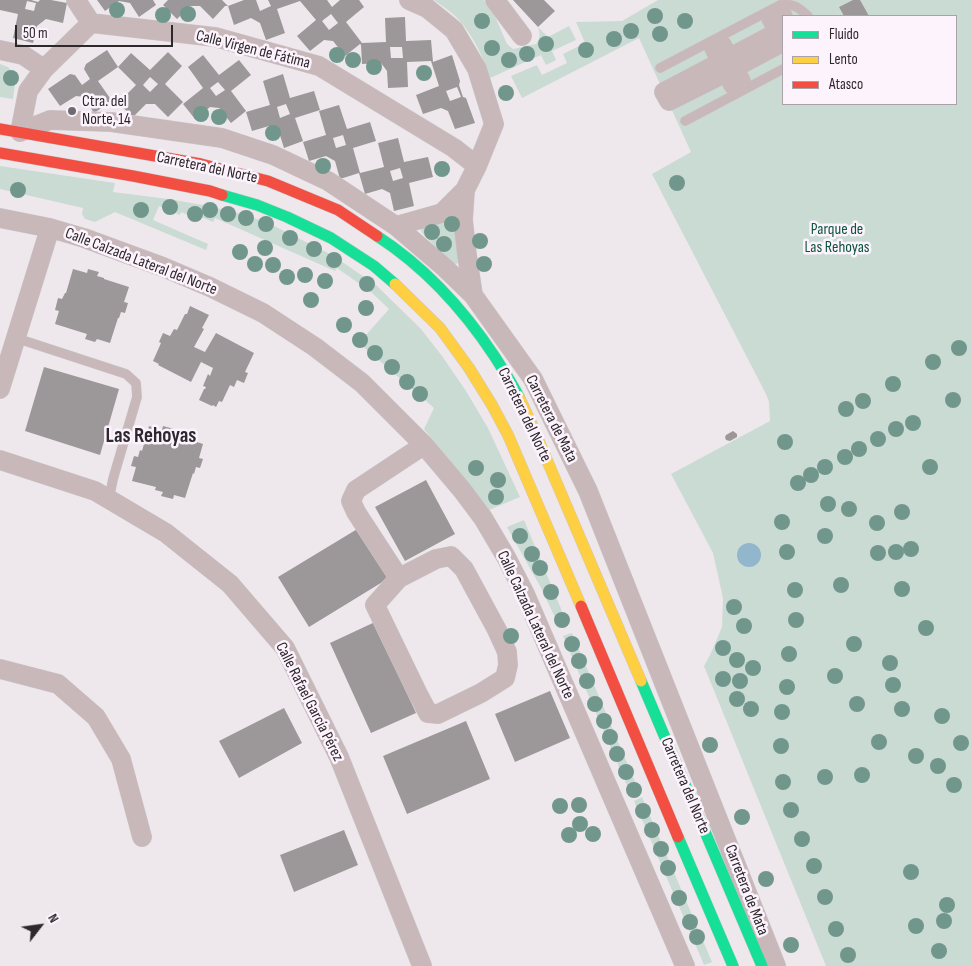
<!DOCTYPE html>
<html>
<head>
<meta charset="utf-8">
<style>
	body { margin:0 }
	#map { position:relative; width:972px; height:966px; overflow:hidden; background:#eee8ed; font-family:"Sofia Sans Condensed",sans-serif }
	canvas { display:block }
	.legend { position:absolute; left:782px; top:15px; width:175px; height:90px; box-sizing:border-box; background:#fdf3fd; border:1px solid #a9a2a9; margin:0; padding:6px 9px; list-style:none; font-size:15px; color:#2c282c }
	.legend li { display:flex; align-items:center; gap:10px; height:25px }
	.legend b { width:25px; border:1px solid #a9a2a9 }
	.north { position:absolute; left:15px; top:901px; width:50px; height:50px; -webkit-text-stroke:4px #fdf3fd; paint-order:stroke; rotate:60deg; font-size:14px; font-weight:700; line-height:20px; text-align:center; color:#2c282c }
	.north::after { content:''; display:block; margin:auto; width:18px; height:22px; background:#2c282c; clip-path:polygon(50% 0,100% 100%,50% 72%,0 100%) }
	.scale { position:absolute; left:15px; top:25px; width:158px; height:22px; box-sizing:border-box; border:2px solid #2c282c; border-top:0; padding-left:6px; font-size:15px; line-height:18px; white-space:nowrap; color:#2c282c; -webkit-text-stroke:4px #fdf3fd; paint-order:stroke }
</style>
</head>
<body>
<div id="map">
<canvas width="972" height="966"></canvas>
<ul class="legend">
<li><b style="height:6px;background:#16e098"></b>Fluido</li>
<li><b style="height:6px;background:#ffcf43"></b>Lento</li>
<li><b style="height:6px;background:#f24e42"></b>Atasco</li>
</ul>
<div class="north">N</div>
<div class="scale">50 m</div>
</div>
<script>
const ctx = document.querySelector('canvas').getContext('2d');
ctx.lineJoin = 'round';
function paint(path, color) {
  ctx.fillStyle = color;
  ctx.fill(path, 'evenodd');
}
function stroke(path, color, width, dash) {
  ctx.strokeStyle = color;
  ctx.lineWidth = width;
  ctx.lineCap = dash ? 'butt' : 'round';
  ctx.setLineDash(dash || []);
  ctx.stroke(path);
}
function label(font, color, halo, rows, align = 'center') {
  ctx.font = font + ' "Sofia Sans Condensed",sans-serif';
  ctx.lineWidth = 5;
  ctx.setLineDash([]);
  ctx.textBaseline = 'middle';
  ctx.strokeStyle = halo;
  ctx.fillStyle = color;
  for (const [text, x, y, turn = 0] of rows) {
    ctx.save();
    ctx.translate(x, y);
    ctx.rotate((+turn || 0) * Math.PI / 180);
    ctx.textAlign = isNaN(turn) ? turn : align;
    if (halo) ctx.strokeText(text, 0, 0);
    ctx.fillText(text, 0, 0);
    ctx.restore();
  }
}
const green = new Path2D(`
	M434,0H484L495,16L507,44L513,49L536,44C541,38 540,33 538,27L548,37L569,26L576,40L552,51L556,60L546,65L541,55L490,78C483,57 474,37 459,20C452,12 442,6 434,0Z
	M658,0H972V966H826L704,666L711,653L722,627L723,598L713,553L671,474L770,421L769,402L766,394L652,174L691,152L639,38L522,98L511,76L537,65L542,75L567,63L563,54L585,43L576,22L622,21ZM783,16H956V104H783Z
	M0,64L8,67L16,76L13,99L0,97Z
	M0,166L115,183L113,192L168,199L203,205L238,213L266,222L332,255L376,285L421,329L442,356L466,391L488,428L520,497L489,510L424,429L434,408L359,343L389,309L371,292L337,268L335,271L215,218L213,222L199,216L197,219L181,212L180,215L159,206L153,220L208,244L206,250L115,212L95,222L85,219L82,214L83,208L0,189Z
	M455,218L460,260C458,264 456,264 453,264L422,233L421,230L423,226Z
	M524,520L567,623L559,626L541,588L507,527Z
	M572,633L639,791L631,795L563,636Z
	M642,797L712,962L704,965L634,801Z`);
const water = new Path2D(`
	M737 555a12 12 0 1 1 24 0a12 12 0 1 1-24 0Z`);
const building = new Path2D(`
	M0,0H31L38,2L40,0H51L67,3L63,23L46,19L37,26L33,43L13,38L18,14L0,10ZM27,1L36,3L34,11L25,9Z
	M97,0H153L156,5L139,17L130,3L119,1L105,11Z
	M168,0H222L228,6L244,0H256L260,11L271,6L268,0H327L332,7L340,0H359L364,7L346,22L362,43L386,42L385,18L405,17L406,41L431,40L433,62L452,55L460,81L459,85L463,97L466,98L475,123L455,129L448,111L441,108L423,114L416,95L439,86L431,61L407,62L408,87L388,88L387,71L381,63L362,64L361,45L360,44L345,56L333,41L324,40L310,51L297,36L316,20L300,1L277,9L285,33L266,40L260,23L251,18L234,25L228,6H225L213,19L200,6H190L177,19L163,5ZM331,14L338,23L329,30L322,21ZM390,47H402L403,58H391ZM457,87L461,97L450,101L446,91Z
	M513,0H544L555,11L538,27Z
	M853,0H860L869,16H844L839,7Z
	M107,50L118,67L98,81L112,101L94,113L84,97L76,96L60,106L48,89L70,74L75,75L82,85L90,79L84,69L86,64Z
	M168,52L182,66L165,84L183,102L168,117L155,104H146L133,117L118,103L136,85L118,67L131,53L150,70ZM150,77L158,84L150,92L143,85Z
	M203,55L219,75L239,60L251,75L231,91L246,111L231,123L219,108L210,107L195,119L183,104L203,88L188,67ZM218,82L225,90L216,96L210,88Z
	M283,74L290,98L314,91L320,110L295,118L303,141L284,148L278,129L269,126L252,131L246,112L270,105L263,81ZM286,104L290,114L280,118L277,107Z
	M339,105L347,129L370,122L376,141L353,148L360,173L384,167L378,143L398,138L404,162L428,157L433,177L409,183L414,206L394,211L390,193L382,189L365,194L359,173L340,179L335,161L326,156L309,161L303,142L326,135L319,111ZM343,135L346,145L336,148L333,138ZM400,168L403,178L393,181L390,171Z
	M73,269L87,273L88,269L99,272L97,276L104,278V279L129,287L124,302L128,303L125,313L121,312L119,318H118L110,343L97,339L95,342L85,339L87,334L55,324L59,311L55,310L58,298L62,299L65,293H66Z
	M190,306L209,315L202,328L204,329L194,347L205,352L216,333L254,353L245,372L248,373L244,383L237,380L234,387L230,385L222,402L219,401L216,407L213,405L212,406L199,400L204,389H205L206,387L203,386L208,374L210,376L213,368L201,362L191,382L158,365L159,364L153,361L161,343L159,342L163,333L170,336L174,329L177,330L185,314H187Z
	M44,367L119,389L100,455L25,431Z
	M149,426L162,430L163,426L174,429L172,433L178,435V436L203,444L199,458L203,459L200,468L196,467L194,474L193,473L185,498L174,495L173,499L161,496L163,492L155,490L156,487L132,481L136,467L131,466L134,456L138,457L140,450L142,451Z
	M733,431L737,434V437L730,441L726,440L725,437L726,435Z
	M426,480L455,534L405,561L375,507Z
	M359,528L389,578L309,627L278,577Z
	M375,622L416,713L371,733L330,643Z
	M550,691L570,738L515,762L495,714Z
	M284,708L302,743L239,778L219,741Z
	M466,721L490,779L407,814L383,756Z
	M344,830L358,865L294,892L280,855Z`);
const lane = new Path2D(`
	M660,68L780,5C793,3 798,7 808,16
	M685,121L783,69
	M16,338L126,374L136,383L137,397L113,479L109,499`);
const street = new Path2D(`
	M76,0L91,23L215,37L319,66L454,148L477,166
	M495,0L522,36
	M783,16H778L771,18L778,32L729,58L722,45L714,48L721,62L664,92L669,101L727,72L733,85L741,81L734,68L783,42
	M0,50L23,55L44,69
	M20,132L50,120L111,122L222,138L273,155L328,181L396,226L444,267L473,295L533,379L588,491L776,966
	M20,132L28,91L44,69L91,23
	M465,190L463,220L467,255L473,295
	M0,218L50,228L84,238L163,267L210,287L263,313L315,347L362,383L424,445L462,490L483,518L506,557L525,594L685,966
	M396,226L442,213L465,190L477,166L494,124L477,69L454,30L427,8L409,0
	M0,389L50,228
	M0,460L95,491L166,533L230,584L285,648L339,757L422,966
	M399,578L375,605L418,694L428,713L438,714L481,693L505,678L508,665L507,652L497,630L464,569L451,556L436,559L399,578L356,512L351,501L356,490L424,445
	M0,669L58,684L96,717L121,759L142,837`);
const fast = new Path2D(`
	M222,195L257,205L287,217L331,238L374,266L395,284
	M377,236C425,267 464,310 495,357C504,371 512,383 519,397
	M641,681L762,966
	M678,837L733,966`);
const slow = new Path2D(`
	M395,284L440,328L469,368L492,405L508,435L581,606
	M519,397L532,425L641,681`);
const jam = new Path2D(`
	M0,129L201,164L268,181L338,210L377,236
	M0,153L133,176L210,191L222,195
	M581,606L678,837`);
const trees = [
	[117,10],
	[188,14],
	[163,15],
	[655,16],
	[482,21],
	[685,21],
	[631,31],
	[660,34],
	[614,39],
	[546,44],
	[492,48],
	[586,50],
	[527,54],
	[337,55],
	[353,60],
	[509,60],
	[374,67],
	[424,73],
	[11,78],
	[506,93],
	[201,114],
	[219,117],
	[273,133],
	[323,166],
	[442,169],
	[677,183],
	[18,190],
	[170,207],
	[141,210],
	[210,210],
	[195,214],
	[228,214],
	[246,218],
	[266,224],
	[452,224],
	[432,232],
	[290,238],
	[480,241],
	[444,244],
	[265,248],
	[314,249],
	[240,252],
	[334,260],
	[255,264],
	[484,264],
	[273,265],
	[305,275],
	[287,277],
	[325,281],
	[367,284],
	[311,300],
	[366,308],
	[344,325],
	[360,340],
	[959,348],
	[375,353],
	[933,362],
	[392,367],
	[407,382],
	[893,384],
	[420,394],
	[953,400],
	[863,401],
	[846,409],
	[913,423],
	[896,429],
	[878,439],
	[785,442],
	[859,449],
	[845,457],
	[825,467],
	[930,467],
	[476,468],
	[811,475],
	[498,480],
	[798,483],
	[496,497],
	[828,504],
	[849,509],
	[902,512],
	[782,522],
	[877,523],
	[520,536],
	[825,536],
	[911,549],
	[787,552],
	[896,552],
	[878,553],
	[532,554],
	[540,568],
	[841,585],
	[902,589],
	[795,590],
	[551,592],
	[734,607],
	[562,620],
	[796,620],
	[744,626],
	[926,628],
	[511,636],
	[572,644],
	[854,644],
	[723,648],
	[789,654],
	[737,660],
	[579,661],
	[890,663],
	[753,668],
	[835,676],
	[723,679],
	[587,681],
	[740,681],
	[893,685],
	[787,687],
	[737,699],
	[595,704],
	[857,704],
	[751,709],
	[902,709],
	[782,712],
	[942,716],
	[604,721],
	[610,737],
	[879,742],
	[961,743],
	[710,745],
	[781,746],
	[617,754],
	[916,756],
	[938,766],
	[626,772],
	[862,775],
	[825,777],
	[783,782],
	[954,785],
	[634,790],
	[579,805],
	[560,806],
	[791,810],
	[643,811],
	[742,817],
	[580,824],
	[652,830],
	[593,834],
	[569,835],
	[802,839],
	[661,849],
	[814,866],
	[668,868],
	[911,872],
	[766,879],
	[825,897],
	[679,898],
	[947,905],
	[944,921],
	[690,922],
	[916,926],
	[836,929],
	[697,937],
	[791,945],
	[939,951],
	[848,955]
];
const markers = [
	[72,111,5,"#706b70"]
];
const streetNames = [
	["Calle Virgen de Fátima",253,50,14],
	["Carretera del Norte",207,168,12],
	["Calle Calzada Lateral del Norte",141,262,21],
	["Carretera del Norte",524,415,64],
	["Carretera de Mata",551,419,63],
	["Calle Calzada Lateral del Norte",535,625,65],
	["Calle Rafael García Pérez",309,702,63],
	["Carretera del Norte",685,786,67],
	["Carretera de Mata",746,890,69]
];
const poiNames = [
	["Ctra. del",82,102],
	["Norte, 14",82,120]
];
const parkNames = [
	["Parque de",837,230],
	["Las Rehoyas",837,248]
];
const districtNames = [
	["Las Rehoyas",151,437]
];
paint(green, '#cadbd4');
paint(water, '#92b6cb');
paint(building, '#9c9799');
stroke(lane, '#cac6c9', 10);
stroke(street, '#cac6c9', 20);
stroke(fast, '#cac6c9', 12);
stroke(slow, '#cac6c9', 12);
stroke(jam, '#cac6c9', 12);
stroke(lane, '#c8b8ba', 9);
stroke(street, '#c8b8ba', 19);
stroke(fast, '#16e098', 11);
stroke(slow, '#ffcf43', 11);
stroke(jam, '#f24e42', 11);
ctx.fillStyle = '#71978c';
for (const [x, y] of trees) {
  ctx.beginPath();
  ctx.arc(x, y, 8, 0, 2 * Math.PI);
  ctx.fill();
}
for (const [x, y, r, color] of markers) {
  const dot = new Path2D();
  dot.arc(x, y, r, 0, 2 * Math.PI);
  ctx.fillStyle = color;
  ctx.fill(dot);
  stroke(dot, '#fdf3fd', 2);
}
label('16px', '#2c282c', '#fdf3fd', streetNames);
label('16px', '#2c282c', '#fdf3fd', poiNames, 'left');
label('16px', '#0a553c', '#fdf3fd', parkNames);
label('bold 21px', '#2e272e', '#fdf3fd', districtNames);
</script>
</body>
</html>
